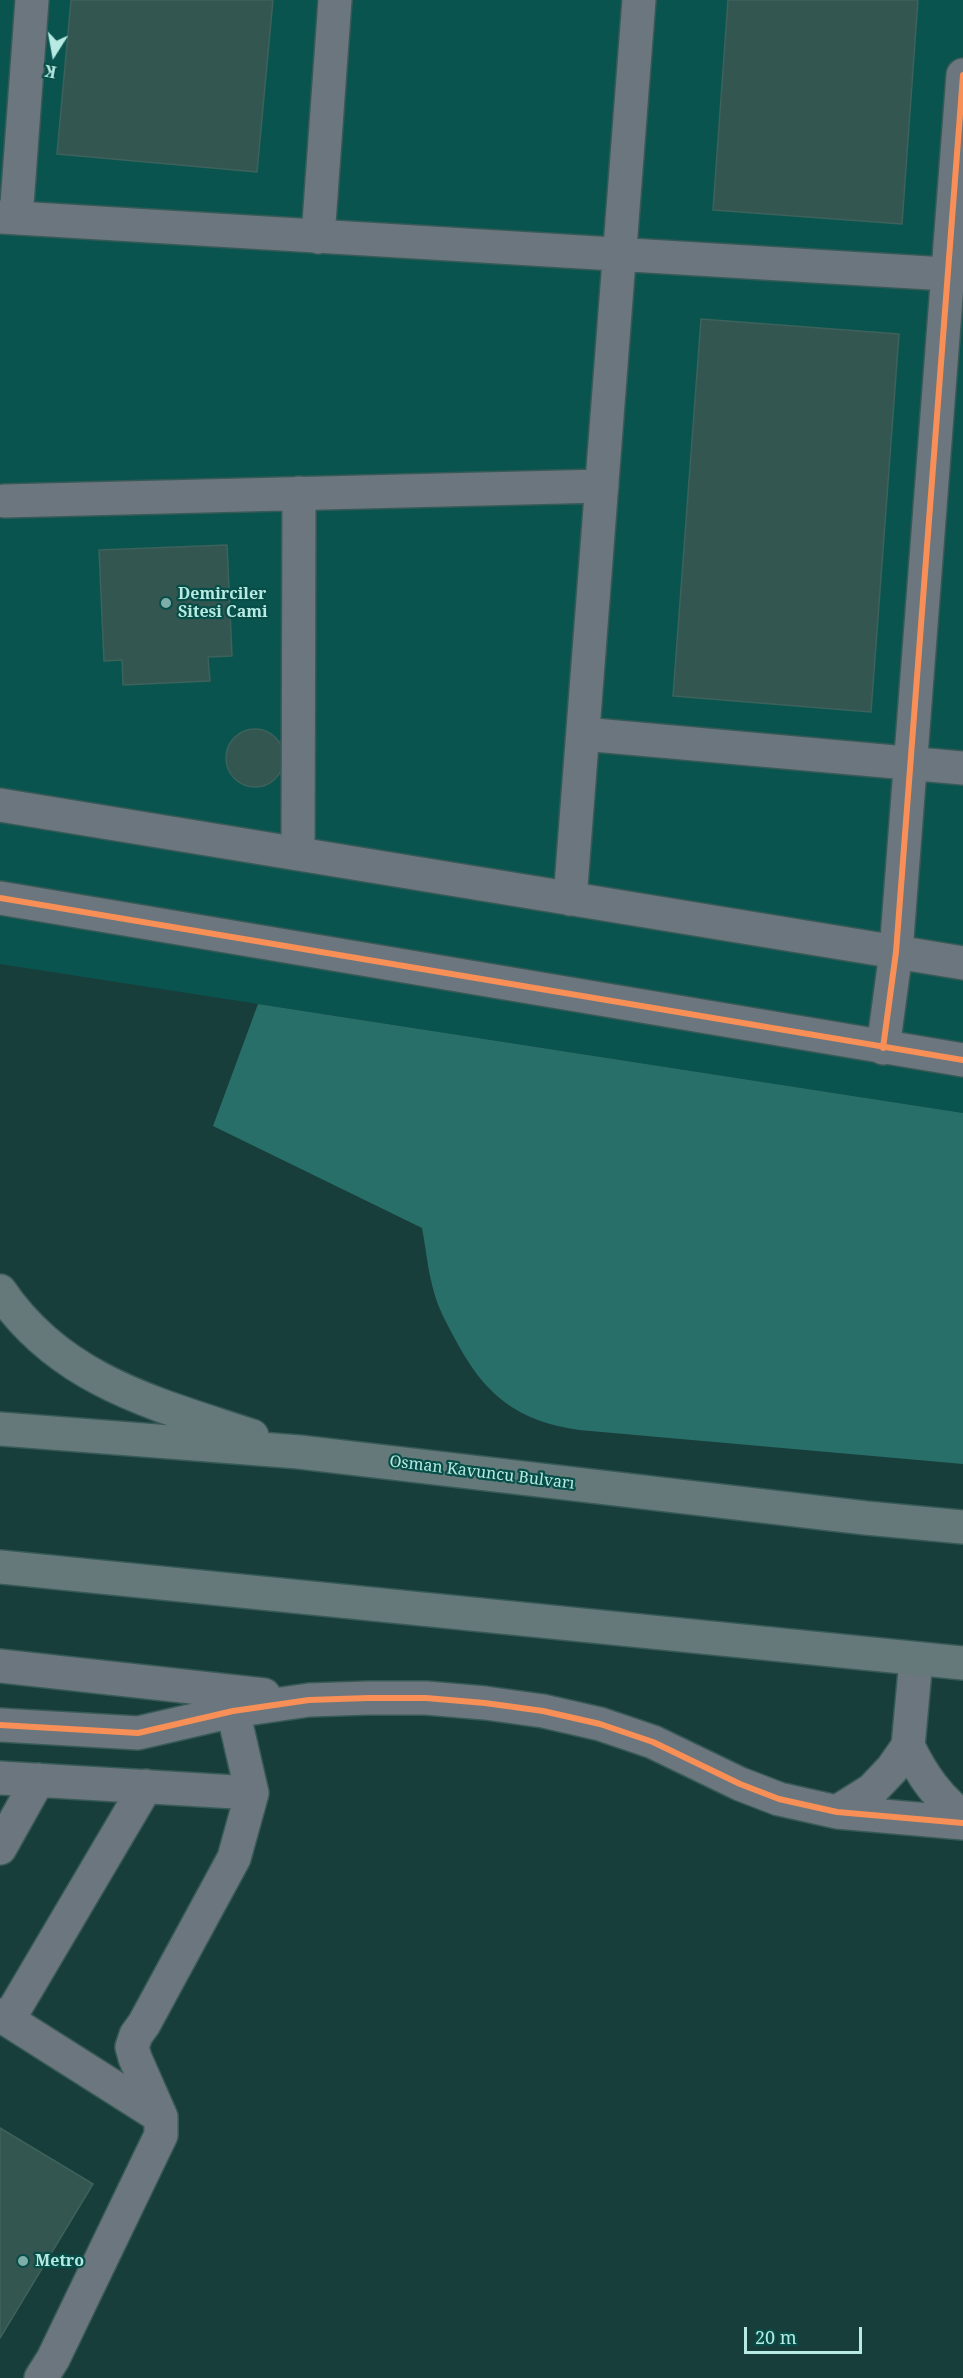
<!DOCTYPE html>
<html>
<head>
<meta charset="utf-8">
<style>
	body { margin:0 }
	#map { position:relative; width:963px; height:2378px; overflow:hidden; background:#183e3b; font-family:"Noto Serif",serif }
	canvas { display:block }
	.north { position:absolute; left:24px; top:24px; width:60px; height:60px; -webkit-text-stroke:4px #084e48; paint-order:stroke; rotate:191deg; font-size:16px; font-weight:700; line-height:24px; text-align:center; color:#b6eae3 }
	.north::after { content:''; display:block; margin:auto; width:21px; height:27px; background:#b6eae3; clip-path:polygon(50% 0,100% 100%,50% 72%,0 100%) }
	.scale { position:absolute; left:744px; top:2327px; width:118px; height:27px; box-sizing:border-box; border:3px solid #b6eae3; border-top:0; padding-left:8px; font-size:18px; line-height:21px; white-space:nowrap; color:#b6eae3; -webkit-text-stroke:4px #084e48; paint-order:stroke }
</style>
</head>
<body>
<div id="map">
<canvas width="963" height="2378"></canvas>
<div class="north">K</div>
<div class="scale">20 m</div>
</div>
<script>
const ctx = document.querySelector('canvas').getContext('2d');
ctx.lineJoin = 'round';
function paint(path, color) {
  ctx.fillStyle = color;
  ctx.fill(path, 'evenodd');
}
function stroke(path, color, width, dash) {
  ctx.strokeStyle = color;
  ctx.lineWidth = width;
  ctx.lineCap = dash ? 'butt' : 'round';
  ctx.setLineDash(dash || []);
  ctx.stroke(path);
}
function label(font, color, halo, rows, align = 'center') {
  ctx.font = font + ' "Noto Serif",serif';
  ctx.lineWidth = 4.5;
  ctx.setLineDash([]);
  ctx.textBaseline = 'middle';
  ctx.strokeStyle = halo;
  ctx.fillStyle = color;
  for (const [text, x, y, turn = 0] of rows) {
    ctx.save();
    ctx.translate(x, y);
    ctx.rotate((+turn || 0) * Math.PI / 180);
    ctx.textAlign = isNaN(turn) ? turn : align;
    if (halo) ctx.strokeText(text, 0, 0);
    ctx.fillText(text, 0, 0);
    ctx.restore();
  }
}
const built = new Path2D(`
	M0,0H963V1113L0,964Z`);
const green = new Path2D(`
	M258,1004L963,1113V1464L579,1430C516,1421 484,1394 455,1339C447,1324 438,1308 434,1292C428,1272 426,1249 422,1228L213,1126Z`);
const building = new Path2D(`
	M71,0H273L257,172L57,154Z
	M728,0H918L902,224L713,210Z
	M701,319L899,334L871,712L673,696Z
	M227,545L232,656L208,657L210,681L123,685L122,660L104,661L99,550Z
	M226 758a29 29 0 1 1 58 0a29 29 0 1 1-58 0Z
	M0,2128L93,2184L0,2338Z`);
const minor = new Path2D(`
	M0,217L963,275
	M16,218L32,0
	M318,237L335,0
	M4,501L602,486
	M583,734L963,768
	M0,805L963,963
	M298,854L299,493
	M0,898L963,1060
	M570,899L639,0
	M883,1048L896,952L963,75
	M0,1666L264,1695
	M0,1725L138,1733L233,1711L309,1700L368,1698H426L485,1703L543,1711L600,1724L653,1742L740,1784L779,1799L837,1812L963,1823
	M908,1746C922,1775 938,1798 963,1817
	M0,1778L252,1793
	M837,1812L872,1790L892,1769L908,1746L916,1660
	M0,1848L38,1780
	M0,2015L161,2117
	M8,2020L146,1786
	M41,2378L53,2359L161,2135V2117L135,2058L132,2047L136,2035L144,2024L234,1858L252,1793L233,1711`);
const highway = new Path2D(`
	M0,1291C61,1381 156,1404 252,1436
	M0,1429L299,1452L866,1518L963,1527
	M0,1567L963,1663`);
const cycleway = new Path2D(`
	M0,898L963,1060
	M883,1048L896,952L963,75
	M0,1725L138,1733L233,1711L309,1700L368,1698H426L485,1703L543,1711L600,1724L653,1742L740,1784L779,1799L837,1812L963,1823`);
const markers = [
	[166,603,6,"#7faea8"],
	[23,2261,6,"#7faea8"]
];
const poiNames = [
	["Demirciler",178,594],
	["Sitesi Cami",178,612],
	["Metro",35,2261]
];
const streetNames = [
	["Osman Kavuncu Bulvarı",482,1473,7]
];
paint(built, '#0a544f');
paint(green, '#286f69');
paint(building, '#345650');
stroke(building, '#3c625b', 1.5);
stroke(minor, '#385a57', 36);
stroke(highway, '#385a57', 36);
stroke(minor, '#6c767e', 33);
stroke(highway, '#65797b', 33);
stroke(cycleway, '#f78f57', 6);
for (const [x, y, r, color] of markers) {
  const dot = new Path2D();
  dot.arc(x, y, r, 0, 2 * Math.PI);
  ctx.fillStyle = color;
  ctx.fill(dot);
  stroke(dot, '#084e48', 2);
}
label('bold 16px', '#b6eae3', '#084e48', poiNames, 'left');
label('16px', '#b6eae3', '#084e48', streetNames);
</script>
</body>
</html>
